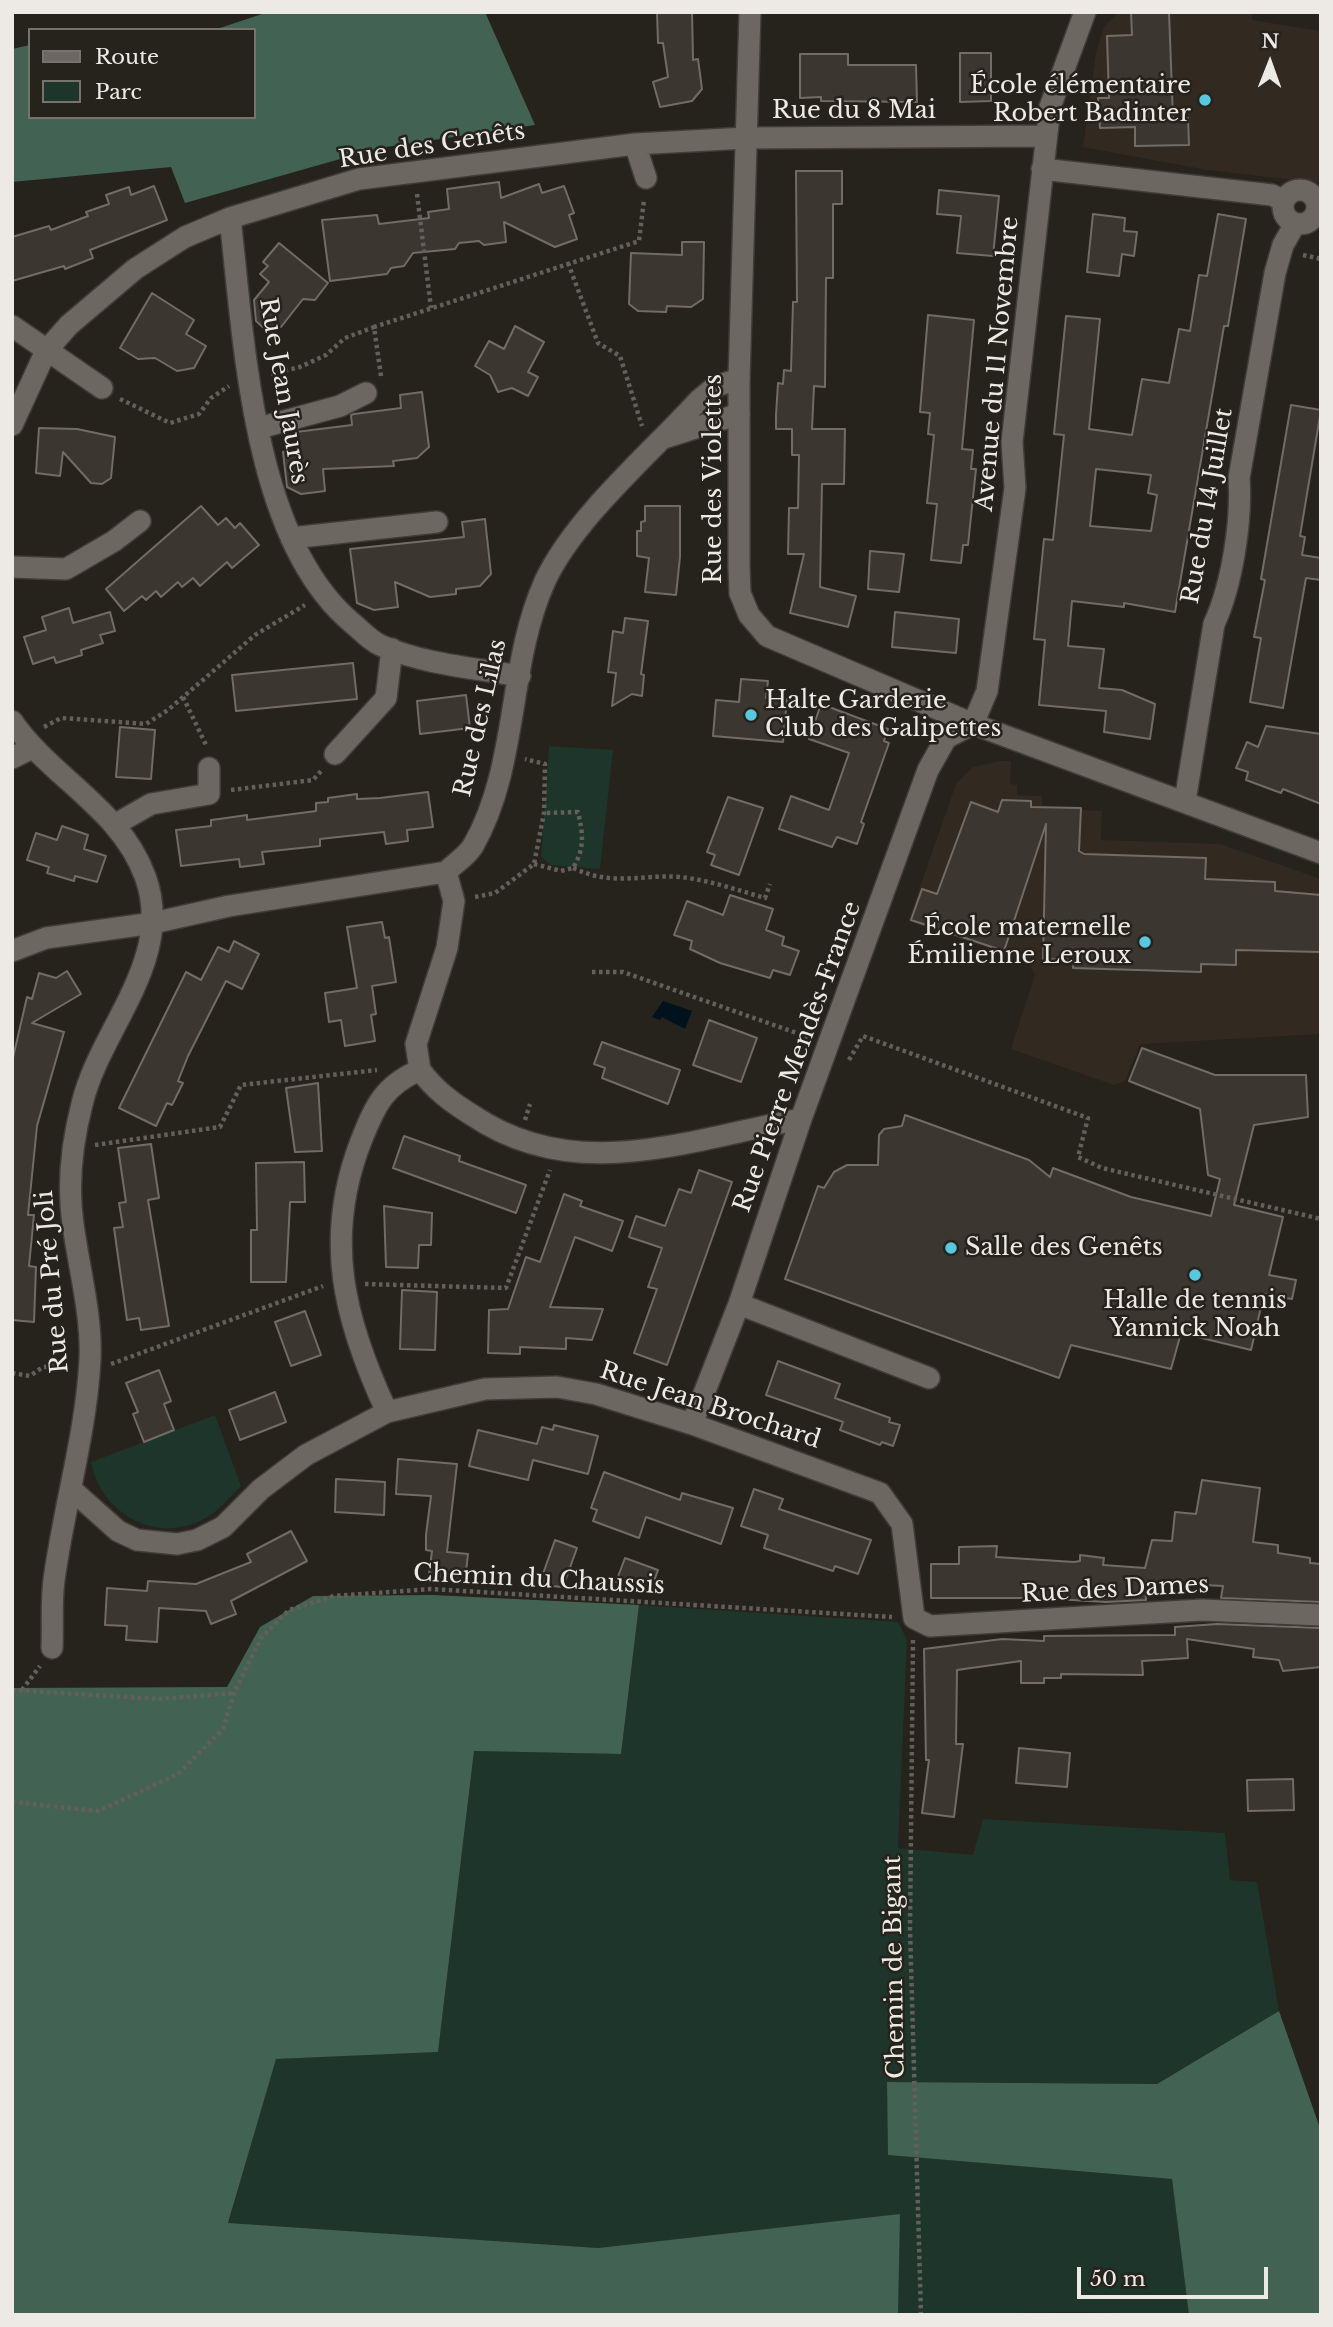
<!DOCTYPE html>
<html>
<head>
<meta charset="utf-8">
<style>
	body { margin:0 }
	#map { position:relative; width:1333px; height:2327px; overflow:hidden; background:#26221c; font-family:"Libre Baskerville",serif }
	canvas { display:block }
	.frame { position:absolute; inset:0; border:14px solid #edeae6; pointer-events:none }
	.legend { position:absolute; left:28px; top:28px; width:228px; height:91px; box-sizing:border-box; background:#26221c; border:2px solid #76726d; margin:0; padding:9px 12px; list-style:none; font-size:21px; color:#edeae6 }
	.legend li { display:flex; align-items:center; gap:14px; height:35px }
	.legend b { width:35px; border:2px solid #76726d }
	.north { position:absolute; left:1235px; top:28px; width:70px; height:70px; -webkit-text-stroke:5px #26221c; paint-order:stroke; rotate:1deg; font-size:19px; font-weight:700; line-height:28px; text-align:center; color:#edeae6 }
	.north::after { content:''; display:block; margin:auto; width:24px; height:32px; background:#edeae6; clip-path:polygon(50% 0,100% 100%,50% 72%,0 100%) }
	.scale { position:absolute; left:1077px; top:2267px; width:191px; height:32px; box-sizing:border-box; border:4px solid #edeae6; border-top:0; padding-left:9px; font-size:21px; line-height:24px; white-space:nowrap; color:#edeae6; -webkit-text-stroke:5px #26221c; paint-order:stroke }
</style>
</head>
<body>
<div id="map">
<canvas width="1333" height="2327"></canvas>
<div class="frame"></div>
<ul class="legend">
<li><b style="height:9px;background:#6c6760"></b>Route</li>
<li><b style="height:19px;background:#1e352b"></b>Parc</li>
</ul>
<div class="north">N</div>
<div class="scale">50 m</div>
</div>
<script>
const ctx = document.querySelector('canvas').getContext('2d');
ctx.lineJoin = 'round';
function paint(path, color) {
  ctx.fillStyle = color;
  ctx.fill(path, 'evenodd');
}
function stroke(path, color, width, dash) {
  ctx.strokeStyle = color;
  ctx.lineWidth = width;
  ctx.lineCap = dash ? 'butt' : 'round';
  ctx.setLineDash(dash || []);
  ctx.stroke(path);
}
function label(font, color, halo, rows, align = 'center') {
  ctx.font = font + ' "Libre Baskerville",serif';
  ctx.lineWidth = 5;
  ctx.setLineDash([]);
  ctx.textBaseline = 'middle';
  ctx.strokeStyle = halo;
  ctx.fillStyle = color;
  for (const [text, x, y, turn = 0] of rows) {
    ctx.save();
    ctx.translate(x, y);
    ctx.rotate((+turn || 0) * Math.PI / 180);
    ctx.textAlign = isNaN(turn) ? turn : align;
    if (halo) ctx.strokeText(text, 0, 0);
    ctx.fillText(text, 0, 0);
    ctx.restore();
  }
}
const built = new Path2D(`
	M1119,12H1252V20L1321,31V183L1207,170L1083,147L1096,53L1104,27Z
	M1000,761H1011L1010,784L1017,785V795L1042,796V807L1102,811L1101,840L1220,844L1321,879V1034L1140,1044L1125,1081L1114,1085L1011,1049L1035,975L1029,962L908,921L956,784L973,767Z`);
const green = new Path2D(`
	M549,746L613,750L600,869L551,865L541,857Z
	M215,1415L241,1486C229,1498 219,1511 204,1519C156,1545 101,1514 91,1462Z
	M639,1605L898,1622L907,1640L898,1848L973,1855L983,1819L1225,1833L1230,1880L1257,1882L1279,2011L1157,2084L887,2082L889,2155L1172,2179L1189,2315L1077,2312L898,2315L899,2215L598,2248L228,2224L275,2059L438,2052L474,1751L621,1754Z`);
const forest = new Path2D(`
	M268,12H485L535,125L379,148L185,203L171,167L12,182V49L30,45V117H254V30H214Z
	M433,1595L639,1605L621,1754L474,1751L438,2052L276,2059L228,2223L598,2248L900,2214L898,2315H12V1688L227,1687L260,1627L313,1596Z
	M1279,2011L1321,2131V2315H1189L1172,2179L888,2155L887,2082L1157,2084Z`);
const water = new Path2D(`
	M663,1001L692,1011L685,1029L662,1017L660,1020L652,1017Z`);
const building = new Path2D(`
	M657,12H692L693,60L698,59L702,89L692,101L660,107L653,82L668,77L663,43H658Z
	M1131,12H1169L1173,118H1188L1189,145L1135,146V127L1100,128L1098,98H1109L1107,36L1132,35Z
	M960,53H991V101L960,102Z
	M800,54H848V65H916L917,102L821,101V97L800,98Z
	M796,171H842V204H833V278H826L825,387L814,386L812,429H845L844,484H822L820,587L856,596L848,627L790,613L804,554H788L789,508H798L799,455H792V429H776V415L778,383L783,384L784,370L791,371L793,302H797Z
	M499,182L501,198L539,184L542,193L564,186L574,213L569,215L577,239L555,247L504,222L506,242L484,245L479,241L459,243L455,249L413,253L404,266L391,268L387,274L330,281L322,220L377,215L379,224L429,218L428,212L449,209L447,189Z
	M154,186L167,220L90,250L93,258L65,269L64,266L12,281V237L49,226L51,230L88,216L86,212L109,204L106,195L129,187L131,195Z
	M939,190L999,196L993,256L957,253L961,216L937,214Z
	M1093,214L1125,218L1124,231L1137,232L1134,256L1122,254L1119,276L1087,272Z
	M1218,214L1246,219L1228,326H1224L1175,612L1124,603V607L1072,601L1068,646L1104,649L1099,688L1122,690L1155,704L1150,739L1104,732L1106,711L1039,705L1045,640L1034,639L1044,539L1053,540L1064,435L1054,434L1066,316L1100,319L1089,429L1132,435L1142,379L1169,383L1179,329L1190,331L1199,275L1207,276ZM1096,469L1151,475L1148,493L1157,495L1151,531L1090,526Z
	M682,242H704L703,299L691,307L667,306L666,312L638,311L629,304L631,253L682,255Z
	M279,243L328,283L315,300L303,299L281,327L268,332L256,321L254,300L269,282L260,274L268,266L263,262Z
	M152,293L194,320L186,334L206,346L194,368L177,371L155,358L138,359L120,348Z
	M928,315L974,320L962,449L973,450L971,469H976L968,545H963L961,563L931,560L937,504L927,503L934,435L928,434L930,413L920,412Z
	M515,326L544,342L528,372L538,377L528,396L512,388L498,392L490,375L475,366L489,341L504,349Z
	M422,392L429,447L417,458L393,461L394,466L323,469L325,491L301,494L287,487L283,452L298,450L296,432L352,425L351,415L354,414L401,408L400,395Z
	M1291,405L1321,410L1300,536L1305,537L1302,555L1321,558V580L1306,578L1283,708L1250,702L1261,638L1254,637L1265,580L1261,579Z
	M39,428L77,429L115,437L111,478L102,484L91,483L63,452L60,476L36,473Z
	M201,506L218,525L226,518L235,528L240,523L259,545L232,568L227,562L200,586L193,578L182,587L178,582L161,597L156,591L146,600L142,596L124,611L106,589Z
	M645,506H680V557L676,595L645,592L649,558L637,556V531H641V522L645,521Z
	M485,519L491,574L480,586L456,589V594L430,597L395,582L398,607L374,610L357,603L350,549L464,537L462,522Z
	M870,551L904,554L899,592L868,589Z
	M69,608L73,623L110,612L115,631L100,635L103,643L81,650L82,655L56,663L54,657L33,664L24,637L46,630L42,617Z
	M895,612L959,619L956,653L892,647Z
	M625,618L648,621L641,674L644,675L642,696L632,694L612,706L616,673L608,672L613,631L623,633Z
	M353,663L357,699L236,711L232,675Z
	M741,679L768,681L766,698L787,699L783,742L713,736L716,700L739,702Z
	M466,695L470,728L420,734L417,701Z
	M821,704L888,729L884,741L889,743L861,822L864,824L857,844L837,837L832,847L779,829L791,796L829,810L849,753L809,739Z
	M1266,726L1321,734V804L1283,789L1281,793L1246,780L1248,772L1236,768L1247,742L1258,747Z
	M120,727L155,730L151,779L116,777Z
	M428,792L433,827L407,830L408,841L386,844L384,832L320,839V846L262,852L264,864L240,867L239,859L181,866L176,830L211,826V820L219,819L247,815V820L316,811V803L328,802V798L357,794V799L380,798Z
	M728,797L763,808L739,875L711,865L715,855L707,852Z
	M1002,800L1031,801V807L1081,808L1079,851L1084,854L1206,858L1205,879L1275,882V891L1321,895V952L1236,950V965L1201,964V972L1073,968L1074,960L1043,959L1046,824L1004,951L911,920L922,889L937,894L971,802L998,812Z
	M62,826L88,835L84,849L106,856L97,882L75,876L74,881L47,873L49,867L27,860L36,833L57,840Z
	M730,895L773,909L766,930L784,937L782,945L799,951L790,975L773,970L770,978L720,963L690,949L692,941L674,935L687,901L723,915Z
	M382,922L385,938L389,937L396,982L372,986L376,1014L371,1015L375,1041L345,1046L341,1020L329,1022L325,993L357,988L347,927Z
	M234,941L259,954L242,989L226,981L188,1056L178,1081L183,1083L172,1105L167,1103L156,1126L119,1108L186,972L201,980L218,947L229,952Z
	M67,971L81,994L32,1023L64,1032L37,1126L28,1215H34L29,1266L36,1267L34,1322L12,1320V1062L27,997L32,999L39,973L56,978Z
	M709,1020L757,1038L741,1082L693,1065Z
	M602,1042L680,1070L668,1104L602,1078L605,1068L594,1064Z
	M1142,1048L1215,1075H1306L1308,1117L1254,1125L1234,1205L1283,1217L1269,1275L1296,1280L1292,1299L1264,1294L1251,1350L1181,1333L1171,1369L1071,1345L1059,1378L785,1279L818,1186L824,1188L834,1172L847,1165H878L879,1135L884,1129L902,1126L905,1115L1029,1160L1050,1177L1053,1168L1131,1197L1211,1216L1220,1179L1208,1175L1200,1109L1129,1081Z
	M318,1083L322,1151L295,1152L286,1088Z
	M404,1136L460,1156L459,1161L526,1185L516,1213L393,1168Z
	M151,1144L159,1198L148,1200L169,1326L141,1330L139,1318L127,1320L114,1228L123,1227L119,1203L126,1202L118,1148Z
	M304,1162L305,1202H290L286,1282H251V1230H257L256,1163Z
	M699,1170L732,1182L667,1365L634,1353L657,1289L648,1287L662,1248L629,1237L636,1216L665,1226L679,1189L691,1193Z
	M564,1194L582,1201L580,1206L623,1221L612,1251L575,1237L550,1307L603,1309L592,1340L566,1338V1349L520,1347V1354L488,1353L489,1310L508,1309L526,1257L540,1262Z
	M384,1206L432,1213L431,1245H419L418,1268L386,1267Z
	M402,1290L437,1292L435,1350L400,1349Z
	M305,1311L321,1355L291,1366L275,1322Z
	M778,1361L840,1384L835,1398L890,1418L889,1422L900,1425L893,1446L882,1442L880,1445L840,1430L843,1422L766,1395Z
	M159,1370L171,1401L164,1404L174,1430L144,1442L133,1414L138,1412L126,1383Z
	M275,1392L286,1422L240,1440L229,1410Z
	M554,1425L598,1436L588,1474L533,1460L528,1480L469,1466L478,1430L537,1444L542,1427L553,1430Z
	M398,1459L457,1464L447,1552L468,1554L465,1581L428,1582L432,1551L426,1550V1535L431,1496L396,1494Z
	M604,1472L680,1500L682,1493L733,1508L721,1544L646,1517L639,1538L593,1521L597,1510L591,1508Z
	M336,1479L385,1482L384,1515L335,1512Z
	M1202,1480L1260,1488L1253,1542L1278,1545V1553L1310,1558V1563L1321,1564V1602L1221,1598L1223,1586L1145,1582L1146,1600L1106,1602L1038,1598H931V1564H959V1547L997,1546L996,1557L1074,1562L1080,1561V1555L1104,1558L1103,1565L1145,1568L1152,1540L1172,1541L1175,1512L1196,1514Z
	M754,1489L783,1499L779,1509L871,1540L858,1574L835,1566L833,1571L764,1548L768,1535L741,1526Z
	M291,1531L307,1561L231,1601L236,1614L211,1624L206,1611L159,1608L157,1642L126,1640L127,1626L105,1625L107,1588L147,1591L148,1581L196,1584L251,1562L247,1554Z
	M555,1540L577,1548L563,1587L539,1585Z
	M625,1558L658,1570L650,1592L616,1582Z
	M1217,1624L1321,1628V1667L1283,1671L1279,1660L1253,1657L1254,1649L1187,1639L1188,1658L1142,1661L1143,1675L1061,1674V1678H1044V1683H1021V1661L957,1670L956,1744H963L954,1817L922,1813L929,1760H926L924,1649L1002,1639L1044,1641V1636L1175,1635V1627Z
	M1019,1748L1070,1753L1067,1787L1016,1783Z
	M1293,1779L1294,1810L1248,1811L1247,1780Z`);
const path = new Path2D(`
	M417,194L431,308
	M1303,255L1321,259
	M568,263L598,343L620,356L642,426
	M271,374L300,367L326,355L345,338L374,327
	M381,376L374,327L639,241L644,200
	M120,399L170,423L199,414L211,398L229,386
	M183,697L207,747
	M44,727L61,718L146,724L168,710L255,635L305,605
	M231,790L313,780L322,770
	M534,864L561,871L573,868C585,848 583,834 578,812L544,813
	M573,868C614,887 639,874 680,877C709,880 737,890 765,898L770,884
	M475,897L495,893L534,864L544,813L545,764L525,759
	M592,972H623L808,1037
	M849,1060L863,1036L1088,1118L1078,1157L1102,1168L1321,1219
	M525,1120L530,1104
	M95,1145L220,1127L241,1085L377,1070
	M365,1284L506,1288L550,1170
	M111,1364L323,1286
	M12,1373L30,1376L43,1367L68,1366
	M913,1640L910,1929L921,2315
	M12,1690L159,1699L234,1693
	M22,1690L40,1666
	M12,1802L98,1811L178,1774L223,1729L234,1693L261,1638L289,1610L334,1596L431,1589L892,1617`);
const street = new Path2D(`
	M635,144L646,178
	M1042,169L1272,195L1284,201
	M1283 207a17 17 0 1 1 34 0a17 17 0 1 1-34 0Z
	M230,218C244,339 252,538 351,622C360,629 369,640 380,645C422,664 474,668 520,676
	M12,326L102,388
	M12,425L46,351L69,325L135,269L185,237L230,218L359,179L635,144L746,138L1046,136
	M259,428L340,406L366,393
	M667,437L739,414
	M291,538L437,522
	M12,567L66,569L114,541L140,521
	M12,721C51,778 120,808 145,876C176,959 100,1028 82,1104C72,1143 67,1183 73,1224C79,1269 92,1315 90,1360C86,1434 64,1506 54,1580C51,1602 53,1626 52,1648
	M335,754L386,698L392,649
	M12,758L32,748
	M1185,801L1214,624C1232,585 1242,521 1239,478L1275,273L1283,245L1295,224
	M116,824L151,804L209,794V768
	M12,951L46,938L153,923L229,906L446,872C454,864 467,856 473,846C519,766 507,665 545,581C575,517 651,453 699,400L716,386L739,379
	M420,1070C435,1090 451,1102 472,1115C577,1186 689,1139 801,1119
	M739,1304L929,1378
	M387,1412C344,1320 323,1239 361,1141C375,1106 384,1085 420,1070L416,1044L447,948L454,901L446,872
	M692,1424L739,1304L801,1119L928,770L946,738L973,724L987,691L1015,488L1012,442L1050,107L1085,12
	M71,1489L118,1531L137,1540L177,1544L197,1540L223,1527L261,1489L306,1455L387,1412L485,1389L557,1387L596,1394L692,1424L880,1493L902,1524L914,1618L930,1626L1202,1610L1321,1615`);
const secondary = new Path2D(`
	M750,12L739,379V567L740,593L749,615L767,636L973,724L1321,853`);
const markers = [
	[1205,100,7,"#56c9e0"],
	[751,715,7,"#56c9e0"],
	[1145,942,7,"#56c9e0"],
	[951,1248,7,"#56c9e0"],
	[1195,1275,7,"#56c9e0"]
];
const poiNames = [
	["École élémentaire",1191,86],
	["Robert Badinter",1191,114],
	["Halte Garderie",765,701,"left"],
	["Club des Galipettes",765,729,"left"],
	["École maternelle",1131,928],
	["Émilienne Leroux",1131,956],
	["Salle des Genêts",965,1248,"left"],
	["Halle de tennis",1195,1301,"center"],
	["Yannick Noah",1195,1329,"center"]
];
const streetNames = [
	["Rue du 8 Mai",854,111],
	["Rue des Genêts",432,146,-9],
	["Avenue du 11 Novembre",998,364,-85],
	["Rue Jean Jaurès",283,391,80],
	["Rue des Violettes",714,479,-90],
	["Rue du 14 Juillet",1208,506,-80],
	["Rue des Lilas",481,718,-77],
	["Rue Pierre Mendès-France",798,1057,-70],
	["Rue du Pré Joli",53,1282,-95],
	["Rue Jean Brochard",710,1406,18],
	["Chemin du Chaussis",539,1580,3],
	["Rue des Dames",1115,1590,-3],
	["Chemin de Bigant",895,1967,-91]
];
paint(built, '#322a20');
paint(green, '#1e352b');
paint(forest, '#426254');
paint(water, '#00131c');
paint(building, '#3b3630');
stroke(building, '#716c66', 2);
stroke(street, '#403c38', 24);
stroke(secondary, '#403c38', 24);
stroke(path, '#635f5a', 4.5, [3.5, 3.5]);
stroke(street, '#6c6760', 21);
stroke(secondary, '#6c6760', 21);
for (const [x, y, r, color] of markers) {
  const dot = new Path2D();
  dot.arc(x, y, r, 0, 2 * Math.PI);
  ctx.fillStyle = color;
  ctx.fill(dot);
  stroke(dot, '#26221c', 2.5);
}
label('24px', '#edeae6', '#26221c', poiNames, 'right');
label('24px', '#edeae6', '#26221c', streetNames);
</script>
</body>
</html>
